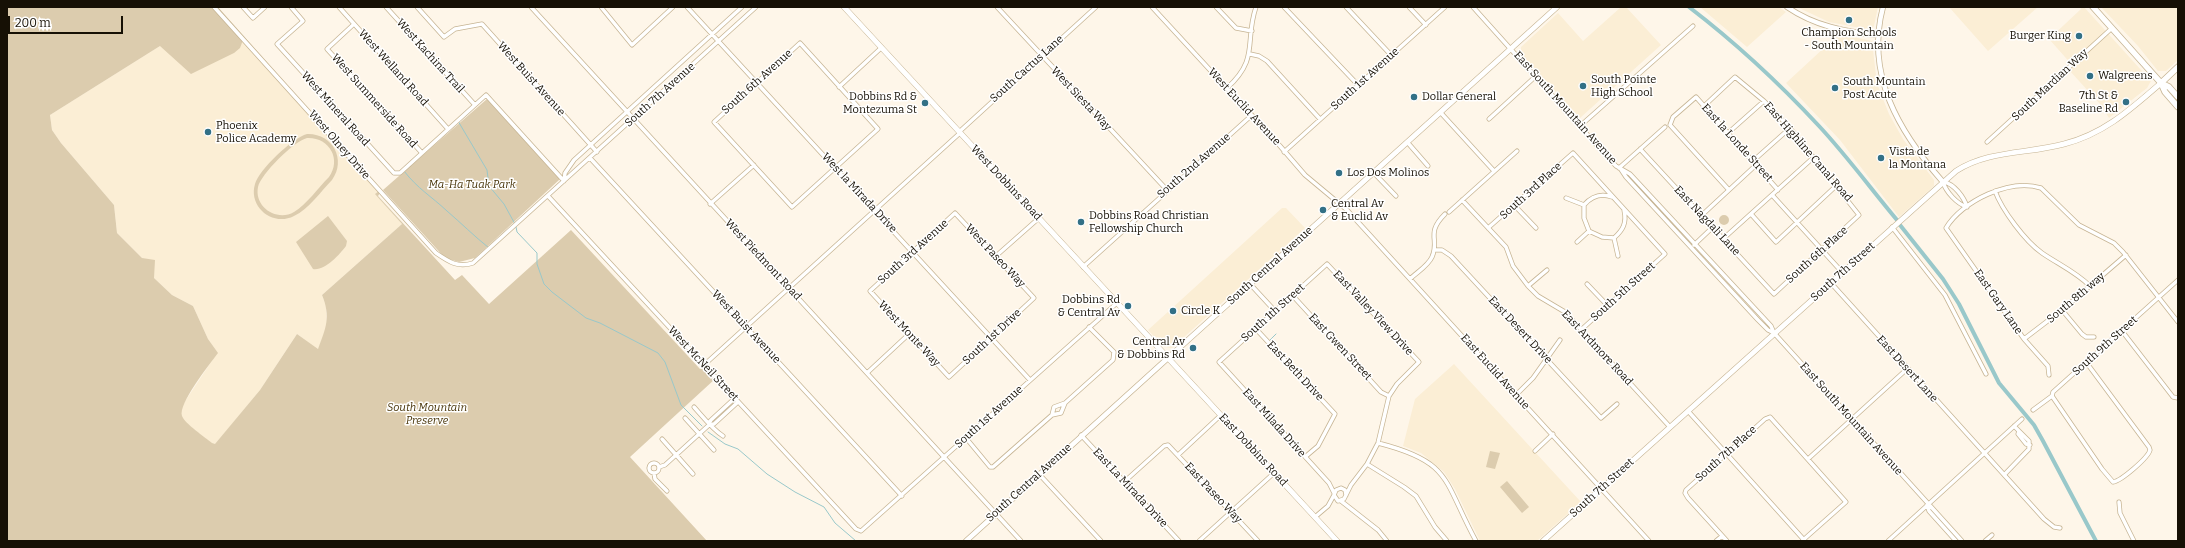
<!DOCTYPE html>
<html>
<head>
<meta charset="utf-8">
<style>
	body { margin:0 }
	#map { position:relative; width:2185px; height:548px; overflow:hidden; background:#fef6e9; font-family:Bitter,serif }
	canvas { display:block }
	.frame { position:absolute; inset:0; border:8px solid #161005; pointer-events:none }
	.scale { position:absolute; left:8px; top:16px; width:115px; height:18px; box-sizing:border-box; border:2px solid #161005; border-top:0; padding-left:5px; font-size:12px; line-height:14px; white-space:nowrap; color:#161005; -webkit-text-stroke:3px #fff; paint-order:stroke }
</style>
</head>
<body>
<div id="map">
<canvas width="2185" height="548"></canvas>
<div class="frame"></div>
<div class="scale">200 m</div>
</div>
<script>
const ctx = document.querySelector('canvas').getContext('2d');
ctx.lineJoin = 'round';
function paint(path, color) {
  ctx.fillStyle = color;
  ctx.fill(path, 'evenodd');
}
function stroke(path, color, width, dash) {
  ctx.strokeStyle = color;
  ctx.lineWidth = width;
  ctx.lineCap = dash ? 'butt' : 'round';
  ctx.setLineDash(dash || []);
  ctx.stroke(path);
}
function label(font, color, halo, rows, align = 'center') {
  ctx.font = font + ' Bitter,serif';
  ctx.lineWidth = 3;
  ctx.setLineDash([]);
  ctx.textBaseline = 'middle';
  ctx.strokeStyle = halo;
  ctx.fillStyle = color;
  for (const [text, x, y, turn = 0] of rows) {
    ctx.save();
    ctx.translate(x, y);
    ctx.rotate((+turn || 0) * Math.PI / 180);
    ctx.textAlign = isNaN(turn) ? turn : align;
    if (halo) ctx.strokeText(text, 0, 0);
    ctx.fillText(text, 0, 0);
    ctx.restore();
  }
}
const built = new Path2D(`
	M1621,7H1626L1661,45L1580,118L1521,54V47L1558,13L1583,41Z
	M1700,7H1779L1786,12L1747,47Z
	M1797,7H1878L1874,26L1871,30L1829,22Z
	M1949,7H2038L1988,51Z
	M2080,7H2084L2151,81L2147,88L2109,118L2100,104L2069,70L2073,66L2049,39L2081,9Z
	M2101,7H2178V60L2166,71H2158L2138,46Z
	M1839,34L1872,41L1877,84L1889,114L1903,139L1934,180V186L1899,217L1840,140L1786,83Z
	M243,40L379,191L376,194L402,224L322,295L326,306L327,326L318,350L297,334L260,390L214,446L176,415L217,353L208,339L193,306L172,295L154,278L142,258L117,233L114,205L61,143L52,130L50,115L160,46Z
	M1282,208H1286L1305,228L1172,348L1164,347L1148,330Z
	M1454,364L1581,502L1537,541H1480L1455,489L1444,472L1421,453L1403,446L1415,399Z`);
const green = new Path2D(`
	M7,7H218L381,191L378,196L455,280L462,275L489,304L571,230L700,369L704,367L715,379L630,457L707,541H7ZM243,40L379,191L375,194L402,224L322,295C331,317 326,328 318,349L297,334L260,390L215,444L212,443C205,437 185,424 182,416C178,404 209,365 218,353L208,339L193,306L172,295L154,278L155,260L142,258L117,233L114,205L61,143L52,130L50,115L160,46L191,74L234,53L240,48Z
	M487,99L559,177V180L475,258L459,262L445,258L383,190Z
	M307,134C332,133 347,159 332,180C321,191 309,209 294,216C273,227 248,207 255,184C259,170 292,138 307,134ZM307,138C329,137 342,159 329,177C318,188 307,204 294,212C277,222 254,207 258,187C261,174 294,141 307,138Z
	M1719 220a5 5 0 1 1 10 0a5 5 0 1 1-10 0Z
	M328,216L347,241L346,246C339,255 325,271 313,269L296,242Z
	M1490,451L1500,453L1495,469L1486,467Z
	M1507,481L1529,507L1522,513L1500,487Z`);
const stream = new Path2D(`
	M458,121L487,170L489,186L504,204L515,224
	M404,171C418,189 431,196 447,211C461,223 474,236 489,248
	M516,227L517,232L537,253V264L544,284L552,292L586,318L600,323L658,353L665,362L681,405L702,426
	M1270,340L1276,334
	M708,432L725,444L738,449L767,474L795,492L824,507L835,523L856,541`);
const canal = new Path2D(`
	M1689,7C1736,43 1779,83 1819,126C1847,156 1871,189 1897,220
	M1900,225L1943,279L1959,304L1999,383L2034,425L2043,441L2096,541`);
const minor = new Path2D(`
	M214,7L436,253C449,262 458,268 473,263L756,7
	M243,7L253,18L265,7
	M291,7L303,21L277,44L394,173H400L486,95L564,181
	M339,7L448,129
	M386,7L475,105
	M417,7L444,37L455,29L482,24L597,152
	M531,7L1021,541
	M601,7L632,45L673,7
	M687,7L1030,380
	M997,7L1167,190
	M1152,7L1280,146L1305,175L1347,210L1649,541
	M1216,7L1236,28L1252,31
	M1284,7L1358,85
	M1346,7L1391,55
	M1409,7L1426,25
	M1473,7L1602,151L1616,166L1630,174L1771,326L1774,333L1962,541
	M354,24L327,49L422,153
	M800,43L878,129L792,207L714,122Z
	M1250,54L1259,56L1267,61L1320,119
	M839,87L881,48
	M1227,88C1260,58 1244,42 1256,7
	M1441,113L1494,171
	M1489,119L1536,76
	M1580,126L1693,26
	M959,132L1096,7
	M1728,133L1764,101
	M1987,142L2112,28
	M1408,143L1428,166
	M1640,149L1774,294L1859,215L1790,128L1764,101L1735,77L1703,107
	M1284,152L1445,7
	M590,158L902,496
	M1753,161L1790,128
	M1619,168L1665,127
	M1620,168L1626,177L1758,320L1768,330L1774,333
	M1374,173L1396,196
	M564,181L565,173L574,160L742,7
	M1943,182C1946,192 1957,204 1967,207
	M1944,182C1954,184 1964,197 1967,207
	M1729,190L1670,125L1673,117L1696,97L1778,190
	M1995,191C2002,210 2025,241 2042,253C2058,264 2076,272 2090,286
	M548,196L856,529L861,531L1117,303
	M1773,196L1842,272
	M1612,197C1601,193 1592,196 1584,205V218L1589,231L1602,237L1614,238C1623,230 1627,223 1624,210
	M1566,198L1584,205
	M1462,200L1506,247L1513,266L1528,286L1538,296L1565,312L1670,427
	M710,204L754,165
	M1515,206L1536,228
	M1449,212L1517,151
	M955,213L1034,298L949,377L870,291Z
	M1751,214L1776,242L1837,185
	M1702,215L1756,165
	M1892,227L1945,295L1986,374
	M1488,228L1573,153L1665,254L1582,329
	M1614,238L1618,256
	M1724,238L1814,157
	M1577,242L1589,231
	M1694,245L1713,227
	M1434,250H1442L1451,256L1601,418L1617,404
	M996,256L1039,218
	M1083,267L1252,115
	M1410,279C1417,272 1428,266 1432,257C1440,239 1425,234 1445,214
	M1831,283L2044,519L2054,527L2060,528
	M1587,284L1607,305
	M1251,285L1275,311
	M1528,286L1547,270
	M1293,296L1381,392L1389,396
	M2062,310L2082,334L2086,337H2094
	M1256,329L1335,414L1318,446L1305,457
	M2122,331L2173,397L2178,398
	M2024,339L2062,310L2126,255
	M704,365L960,133
	M867,373L909,334
	M2049,375L2048,366L2024,339L1946,228C1962,201 2010,178 2041,188L2079,225L2114,243L2123,252L2178,322
	M1516,395L1533,378L1560,340
	M2052,396L2102,469L2113,482C2121,481 2148,458 2150,450L2149,447L2086,362
	M694,407C703,417 712,429 723,436
	M2033,410L2052,396L2053,392L2178,280
	M1688,411L1805,541
	M1052,415L1054,407L1065,403
	M685,418L714,450
	M709,423L711,420L735,398
	M2019,431L2018,434L2026,444L2030,445
	M1081,435L1179,541
	M966,438L990,467H993L1052,415L1061,413L1065,403L1113,360L1114,352L1089,327
	M662,439L693,474
	M1378,443C1453,462 1443,481 1476,541
	M1535,451L1553,434
	M1178,455L1221,415
	M1808,459L1907,369
	M649 468a5 5 0 1 1 10 0a5 5 0 1 1-10 0Z
	M1367,464L1404,487L1416,496L1435,527L1447,541
	M659,467L665,465L709,425L714,424L738,402
	M654,473L655,479L667,491
	M1039,474L1101,541
	M2004,475L2029,449V441L2014,426
	M1124,482L1164,446L1168,445L1258,541
	M1334,493L1329,483L1219,362L1327,264L1419,362L1397,384L1389,396L1378,443L1367,464L1351,485L1344,499L1338,501L1334,495L1336,490L1341,488L1345,490L1346,495
	M1341,501L1378,530L1387,541
	M2119,502L2120,513L2134,541
	M1927,505L1929,511L1956,541
	M1315,517L1328,506L1334,495
	M1199,541L1274,473
	M1716,541L1722,536
	M1727,541L1688,498L1685,493L1686,490L1765,419L1770,417L1846,502L1802,541
	M1888,541L2022,419
	M1985,541L1992,535`);
const tertiary = new Path2D(`
	M1787,7C1815,26 1845,32 1878,35
	M1883,7C1865,75 1899,132 1943,182
	M966,541L1168,358`);
const secondary = new Path2D(`
	M844,7L1337,541
	M1168,358L1557,7
	M1543,541L1956,171C1989,150 2027,154 2064,144C2104,134 2131,109 2161,83`);
const primary = new Path2D(`
	M2093,7L2161,83L2165,92L2178,107
	M2161,83L2178,67
	M2161,83L2169,87L2178,97`);
const markers = [
	[1849,20,4,"#327086"],
	[2079,36,4,"#327086"],
	[2090,76,4,"#327086"],
	[1583,86,4,"#327086"],
	[1835,88,4,"#327086"],
	[1414,97,4,"#327086"],
	[2126,102,4,"#327086"],
	[925,103,4,"#327086"],
	[208,132,4,"#327086"],
	[1881,158,4,"#327086"],
	[1339,173,4,"#327086"],
	[1323,210,4,"#327086"],
	[1081,222,4,"#327086"],
	[1128,306,4,"#327086"],
	[1173,311,4,"#327086"],
	[1193,348,4,"#327086"]
];
const poiNames = [
	["Champion Schools",1849,33,"center"],
	["- South Mountain",1849,46,"center"],
	["Burger King",2071,36,"right"],
	["Walgreens",2098,76],
	["South Pointe",1591,80],
	["High School",1591,93],
	["South Mountain",1843,82],
	["Post Acute",1843,95],
	["7th St &",2118,96,"right"],
	["Baseline Rd",2118,109,"right"],
	["Dobbins Rd &",917,97,"right"],
	["Montezuma St",917,110,"right"],
	["Dollar General",1422,97],
	["Phoenix",216,126],
	["Police Academy",216,139],
	["Vista de",1889,152],
	["la Montana",1889,165],
	["Los Dos Molinos",1347,173],
	["Central Av",1331,204],
	["& Euclid Av",1331,217],
	["Dobbins Road Christian",1089,216],
	["Fellowship Church",1089,229],
	["Dobbins Rd",1120,300,"right"],
	["& Central Av",1120,313,"right"],
	["Circle K",1181,311],
	["Central Av",1185,342,"right"],
	["& Dobbins Rd",1185,355,"right"]
];
const streetNames = [
	["West Kachina Trail",430,56,48],
	["West Welland Road",393,68,48],
	["South Cactus Lane",1027,69,-42],
	["West Buist Avenue",531,79,48],
	["South 1st Avenue",1365,79,-42],
	["South 6th Avenue",757,82,-42],
	["South Mardian Way",2050,85,-43],
	["South 7th Avenue",660,95,-42],
	["West Siesta Way",1081,99,47],
	["West Summerside Road",374,101,48],
	["West Euclid Avenue",1244,107,47],
	["East South Mountain Avenue",1565,108,48],
	["West Mineral Road",335,109,48],
	["East la Londe Street",1737,143,48],
	["West Olney Drive",339,145,49],
	["East Highline Canal Road",1808,152,49],
	["South 2nd Avenue",1194,166,-41],
	["West Dobbins Road",1006,183,47],
	["South 3rd Place",1531,191,-42],
	["West la Mirada Drive",859,193,47],
	["East Nagdali Lane",1707,221,47],
	["South 3rd Avenue",913,252,-42],
	["South 6th Place",1817,255,-42],
	["West Paseo Way",995,256,47],
	["West Piedmont Road",763,260,47],
	["South Central Avenue",1270,266,-42],
	["South 7th Street",1843,272,-42],
	["South 5th Street",1623,292,-42],
	["South 8th way",2076,298,-40],
	["East Gary Lane",1998,302,55],
	["South 1th Street",1273,313,-42],
	["East Valley View Drive",1373,313,47],
	["West Buist Avenue",746,327,47],
	["East Desert Drive",1520,330,47],
	["West Monte Way",909,334,47],
	["South 1st Drive",992,337,-43],
	["South 9th Street",2105,346,-42],
	["East Gwen Street",1340,347,47],
	["East Ardmore Road",1597,348,47],
	["West McNeil Street",703,364,47],
	["East Desert Lane",1907,369,48],
	["East Beth Drive",1295,371,47],
	["East Euclid Avenue",1495,372,48],
	["South 1st Avenue",989,417,-42],
	["East South Mountain Avenue",1851,419,48],
	["East Milada Drive",1274,423,48],
	["East Dobbins Road",1253,450,47],
	["South 7th Place",1726,454,-42],
	["South Central Avenue",1029,483,-42],
	["East La Mirada Drive",1130,488,47],
	["South 7th Street",1602,488,-42],
	["East Paseo Way",1213,493,47]
];
const parkNames = [
	["Ma-Ha Tuak Park",472,185],
	["South Mountain",427,408],
	["Preserve",427,421]
];
paint(built, '#fbeed5');
paint(green, '#dcccae');
stroke(stream, '#99c8ca', 1);
stroke(canal, '#99c8ca', 4);
stroke(minor, '#c6b493', 5);
stroke(tertiary, '#c6b493', 6);
stroke(secondary, '#c6b493', 6);
stroke(primary, '#c6b493', 7);
stroke(minor, '#fff', 3.5);
stroke(tertiary, '#fff', 4.5);
stroke(secondary, '#fff', 5);
stroke(primary, '#fff', 5.5);
for (const [x, y, r, color] of markers) {
  const dot = new Path2D();
  dot.arc(x, y, r, 0, 2 * Math.PI);
  ctx.fillStyle = color;
  ctx.fill(dot);
  stroke(dot, '#fff', 1.5);
}
label('11px', '#161005', '#fff', poiNames, 'left');
label('11px', '#161005', '#fff', streetNames);
label('italic 11px', '#483408', '#fff', parkNames);
</script>
</body>
</html>
